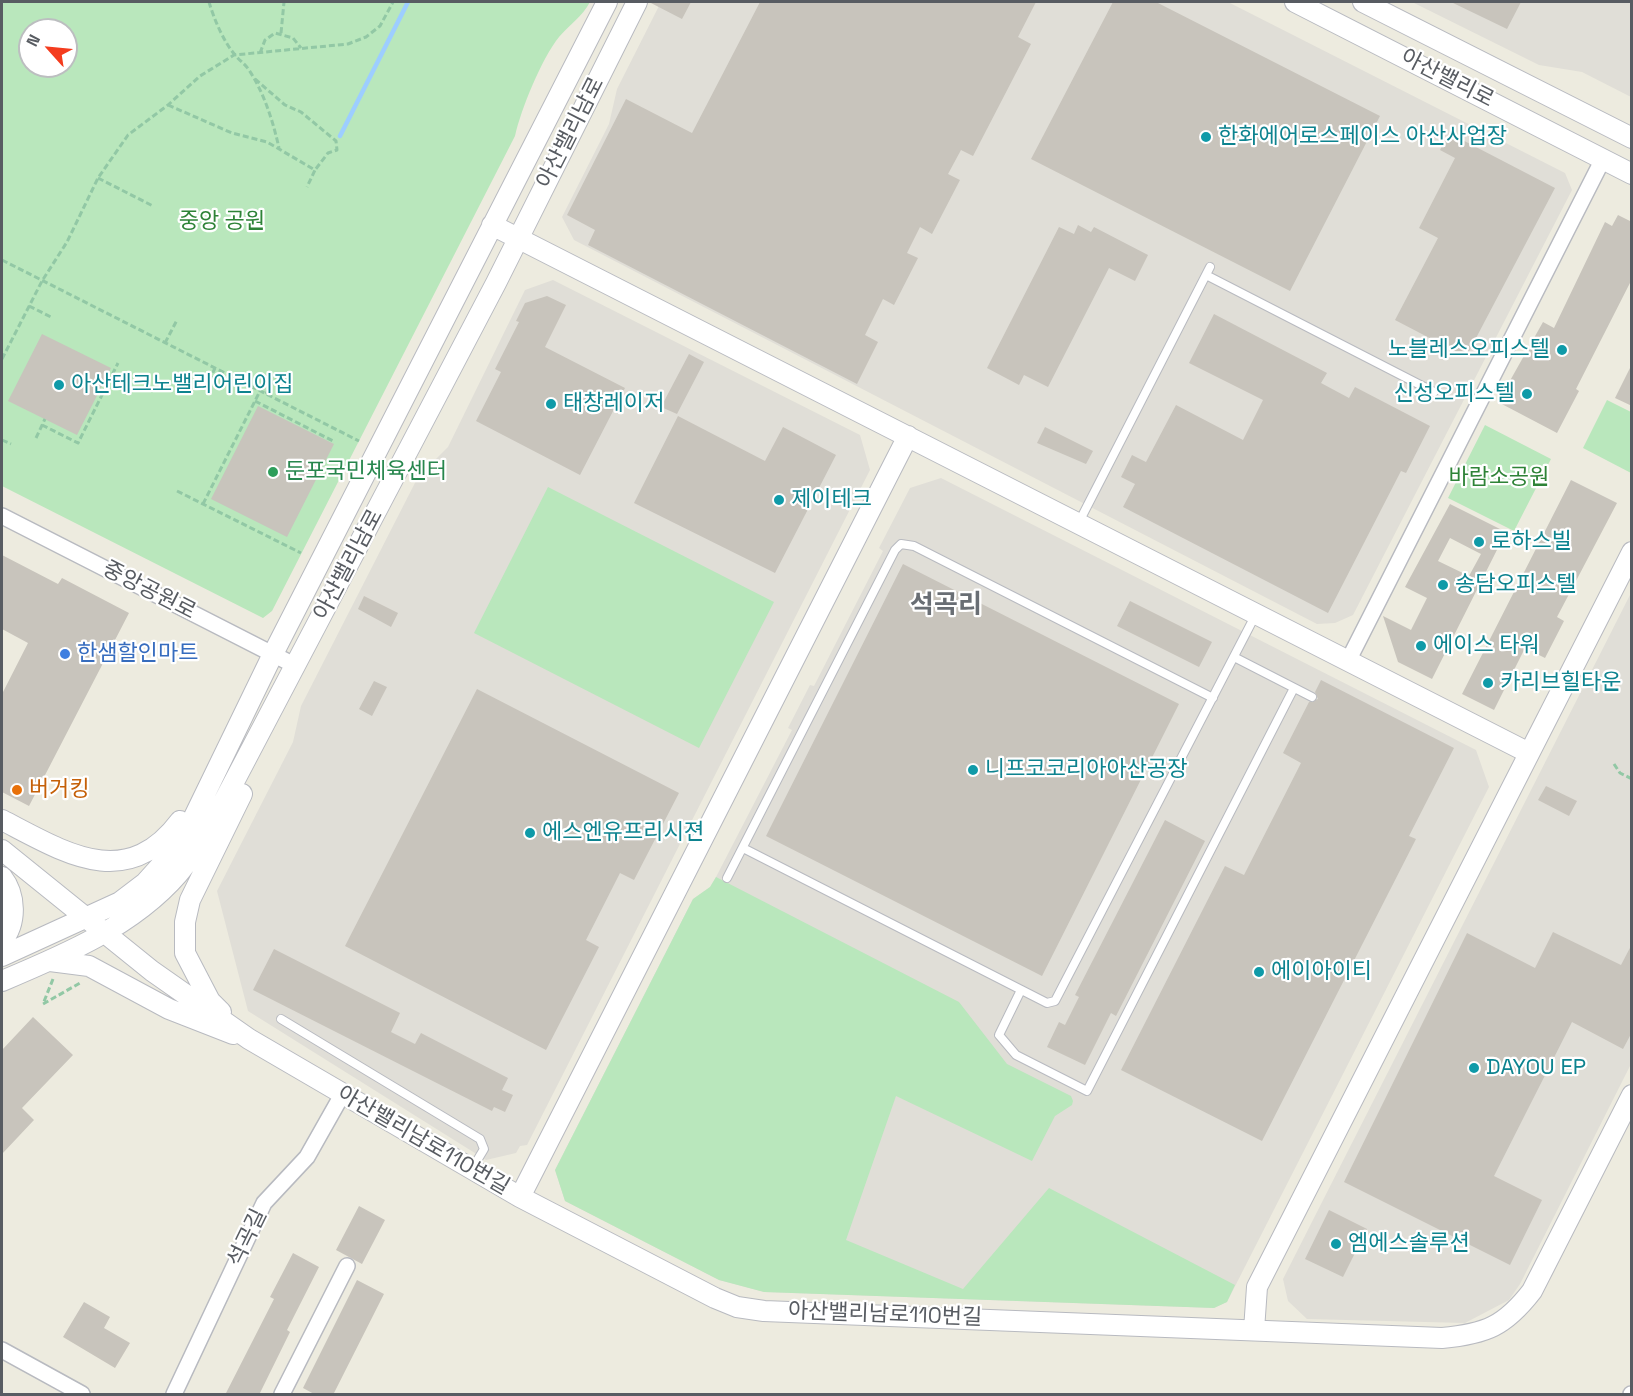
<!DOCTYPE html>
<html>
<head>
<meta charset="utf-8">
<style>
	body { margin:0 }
	#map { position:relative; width:1633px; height:1396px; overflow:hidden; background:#edebdf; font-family:"Space Grotesk",sans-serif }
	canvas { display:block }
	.frame { position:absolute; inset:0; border:3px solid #585c62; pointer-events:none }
	.north { position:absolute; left:18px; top:18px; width:60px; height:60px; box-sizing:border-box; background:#fff; border:2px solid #bcbec0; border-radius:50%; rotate:297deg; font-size:16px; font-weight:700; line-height:24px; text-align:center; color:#585c62 }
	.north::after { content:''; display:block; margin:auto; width:21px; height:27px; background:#f43c1e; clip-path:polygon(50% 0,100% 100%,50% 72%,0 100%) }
</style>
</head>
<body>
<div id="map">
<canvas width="1633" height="1396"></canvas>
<div class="frame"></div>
<div class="north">N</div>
</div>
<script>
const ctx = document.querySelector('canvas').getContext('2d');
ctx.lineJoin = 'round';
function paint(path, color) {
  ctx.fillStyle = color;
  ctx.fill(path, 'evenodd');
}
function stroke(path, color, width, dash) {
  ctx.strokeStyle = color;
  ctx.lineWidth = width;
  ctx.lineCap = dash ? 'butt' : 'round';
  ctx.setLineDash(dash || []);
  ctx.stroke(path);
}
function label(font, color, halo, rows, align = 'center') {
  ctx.font = font + ' "Space Grotesk","Noto Sans KR",sans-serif';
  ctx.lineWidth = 4.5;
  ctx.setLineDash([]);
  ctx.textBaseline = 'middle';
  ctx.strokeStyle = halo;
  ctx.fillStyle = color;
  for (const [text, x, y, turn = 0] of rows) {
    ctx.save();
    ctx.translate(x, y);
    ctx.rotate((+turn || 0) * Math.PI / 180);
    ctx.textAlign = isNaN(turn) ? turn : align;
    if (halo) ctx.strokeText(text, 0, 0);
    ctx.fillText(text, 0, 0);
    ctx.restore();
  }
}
const industrial = new Path2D(`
	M661,2H1228L1565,173L1572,190L1353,615L1335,623L1317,624L574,240L562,217L609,124L617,89Z
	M1412,2H1631V97L1582,72L1539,65Z
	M553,280L860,435L870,470L527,1145L520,1146L516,1153L486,1160L248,1011L217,891L293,742L301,706L418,477L448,447L525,290Z
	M941,478L1476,750L1489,787L1227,1302L1214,1308L764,1292L719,1280L565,1201L555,1170L693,899L710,887L716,877L792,730L788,728L810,685L814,686L883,551L879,548L910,488Z
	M1631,593V1064L1520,1284L1509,1300L1465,1323L1307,1319L1288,1301L1283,1279Z`);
const green = new Path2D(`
	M2,2H590C582,17 570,24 559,37C542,58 521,109 515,136L272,611L263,618L2,486ZM30,30H66V66H30Z
	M1607,400L1631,412V473L1583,448Z
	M1485,425L1551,459L1514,531L1448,498Z
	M548,487L774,602L699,748L474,633Z
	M716,877L959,1002L1007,1064L1071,1096L1073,1101L1072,1105L1055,1116L1032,1161L896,1096L846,1240L963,1289L1049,1188L1235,1285L1227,1302L1214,1308L764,1292L719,1280L565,1201L555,1170L693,899L710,887Z`);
const stream = new Path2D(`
	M340,136L408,2`);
const building = new Path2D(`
	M649,2H691L682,19Z
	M760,2H1036L1018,37L1031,44L973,156L961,150L948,174L960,180L932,234L920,227L907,253L918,258L894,305L883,299L865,335L878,342L857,384L588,245L595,230L567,215L626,99L692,133Z
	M1113,2H1156L1380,116L1290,291L1031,159Z
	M1451,2H1521L1507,29Z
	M1449,133L1555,188L1466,357L1395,320L1438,238L1419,228L1455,158L1440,150Z
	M1618,215L1632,222V279L1576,389L1579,391L1557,433L1498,402L1543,322L1554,328L1605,222L1612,226Z
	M1078,225L1091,232L1094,227L1148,255L1135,281L1109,268L1048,387L1024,375L1019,385L987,368L1059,227L1074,234Z
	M547,296L566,305L545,347L625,388L580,475L476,421L501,372L495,369L519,322L516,321L525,303Z
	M1214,314L1327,373L1321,383L1349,398L1355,387L1430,426L1406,473L1401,471L1328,613L1123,507L1135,484L1121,477L1132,455L1146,462L1176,405L1243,440L1263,400L1189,363Z
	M42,334L111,368L77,435L8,401Z
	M689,354L704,362L677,414L661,407Z
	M1632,364V406L1615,398Z
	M258,406L334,444L287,537L211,499Z
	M678,416L765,461L783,427L836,455L775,573L634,503Z
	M1045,427L1093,451L1086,464L1037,443Z
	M1571,480L1617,503L1557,617L1564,621L1545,658L1525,648L1494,710L1462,694Z
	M1450,504L1506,532L1432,679L1398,662L1383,616L1411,630L1427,598L1405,587ZM1450,538L1481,554L1469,576L1438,561Z
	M2,555L58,584L62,578L129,613L29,806L2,792V694L28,643L2,629Z
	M903,564L1179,704L1042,976L766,836Z
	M364,596L398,613L391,627L358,609Z
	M1130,601L1212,642L1199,667L1117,626Z
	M1321,680L1454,748L1409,836L1416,839L1262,1141L1121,1070L1225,866L1244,875L1301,763L1283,753L1309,702L1318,699L1315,692Z
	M374,681L387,687L372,716L359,709Z
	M477,689L679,793L634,880L620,873L586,940L599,947L546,1050L345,946Z
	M1546,786L1577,801L1569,816L1538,800Z
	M1165,820L1205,841L1116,1016L1111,1013L1085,1065L1047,1047L1059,1022L1065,1025L1079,997L1075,995Z
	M1553,932L1621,965L1632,944V1032L1623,1049L1572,1022L1494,1176L1542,1200L1510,1265L1344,1182L1467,933L1535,968Z
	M274,949L400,1013L391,1032L415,1044L421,1033L508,1078L502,1090L513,1095L505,1112L494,1107L492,1111L253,990Z
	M33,1017L73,1055L22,1108L34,1120L2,1154V1050Z
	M359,1206L385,1220L362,1264L336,1250Z
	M1329,1210L1367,1229L1343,1277L1305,1259Z
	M293,1253L319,1267L287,1330L290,1332L259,1395H225L274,1299L270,1297Z
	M357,1280L384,1294L333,1395H316L303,1388Z
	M84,1302L110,1317L104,1328L130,1343L115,1368L63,1337Z`);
const path = new Path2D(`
	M209,2C214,19 224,43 236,56C240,61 245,64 249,70C264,93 273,121 279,148
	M281,33L284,2
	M260,53L265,40L275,33L293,38L301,48
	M255,79L285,105L301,112L336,141L337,150L328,153L315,170
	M168,105L232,133L267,142L315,170L307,187
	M98,178L153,206
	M2,260L359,441
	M29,306L51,317
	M165,343L177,320
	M2,359L42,281L67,242L98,178L128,135L168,105L200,76L234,55L348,44L366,37L380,26L393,2
	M209,381L215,368
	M266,394L278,371
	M255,401L335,442
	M42,425L78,443L118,363
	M36,438L45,419
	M2,440L11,444
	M177,491L301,553
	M203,504L260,391
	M1614,764L1620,773L1632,779
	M53,979L43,1004L80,983`);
const service = new Path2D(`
	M1206,275L1434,392
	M1079,522L1210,267
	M1234,657L1312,697
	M743,848L1047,1003L1055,1001L1256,614
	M727,878L895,550L901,544L914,546L1213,698
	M1021,990L999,1035L1016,1055L1087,1091L1294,688
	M281,1019L480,1139L484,1149L478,1159`);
const minor = new Path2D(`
	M2,516L296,666
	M1348,661L1603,159
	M2,1350L82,1394
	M174,1394L264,1203L307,1157L342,1095
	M282,1394L347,1266
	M1631,1394H1632`);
const tertiary = new Path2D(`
	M1295,2L1632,174
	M1363,2L1632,138
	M492,225L1529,753
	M2,820C64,852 126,893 180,821
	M2,850L152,971L249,1039L520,1197L715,1298L737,1307L764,1311L1442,1338C1486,1334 1505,1326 1532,1291L1632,1095
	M2,877C16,895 17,923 2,941
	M2,956L120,902L145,883L173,852L190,825L273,654L607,2
	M50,961L89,966L169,1009L233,1034
	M2,981C64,955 133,926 178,874C188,862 196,849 205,837L496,283L637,2
	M221,1012L210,1001L185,953V922L190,900L242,794
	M520,1197L908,436
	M1254,1330L1257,1287L1632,552`);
const markers = [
	[1206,137,6,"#0f9aa8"],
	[1562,350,6,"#0f9aa8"],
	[59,385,6,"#0f9aa8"],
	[1527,394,6,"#0f9aa8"],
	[551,404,6,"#0f9aa8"],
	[273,472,6,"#2e9e5b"],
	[779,500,6,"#0f9aa8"],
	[1479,542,6,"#0f9aa8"],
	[1443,585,6,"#0f9aa8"],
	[1421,646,6,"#0f9aa8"],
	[65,654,6,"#3f7fe0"],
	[1488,683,6,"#0f9aa8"],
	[973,770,6,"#0f9aa8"],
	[17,790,6,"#e8710a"],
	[530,833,6,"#0f9aa8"],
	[1259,972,6,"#0f9aa8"],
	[1474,1068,6,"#0f9aa8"],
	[1336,1244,6,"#0f9aa8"]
];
const streetNames = [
	["아산밸리로",1447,79,27],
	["아산밸리남로",571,133,-63],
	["아산밸리남로",349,565,-62],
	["중앙공원로",149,591,27],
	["아산밸리남로110번길",423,1141,30],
	["석곡길",248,1238,-64],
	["아산밸리남로110번길",885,1315,2]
];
const cultureNames = [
	["한화에어로스페이스 아산사업장",1218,137],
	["노블레스오피스텔",1550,350,"right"],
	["아산테크노밸리어린이집",71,385],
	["신성오피스텔",1515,394,"right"],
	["태창레이저",563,404],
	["제이테크",791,500],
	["로하스빌",1491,542],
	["송담오피스텔",1455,585],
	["에이스 타워",1433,646],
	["카리브힐타운",1500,683],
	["니프코코리아아산공장",985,770],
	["에스엔유프리시젼",542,833],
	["에이아이티",1271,972],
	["DAYOU EP",1486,1068],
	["엠에스솔루션",1348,1244]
];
const parkNames = [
	["중앙 공원",222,222],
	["바람소공원",1499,478]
];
const leisureNames = [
	["둔포국민체육센터",285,472]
];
const shopNames = [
	["한샘할인마트",77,654]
];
const foodNames = [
	["버거킹",29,790]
];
const quarterNames = [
	["석곡리",946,606]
];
paint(industrial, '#e0ded7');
paint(green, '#b9e7bc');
stroke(stream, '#9dceff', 4.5);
paint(building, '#c8c4bc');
stroke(service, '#b8bac0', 10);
stroke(minor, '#b8bac0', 18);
stroke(tertiary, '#b8bac0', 22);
stroke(path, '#92c8a5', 3, [6, 3]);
stroke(service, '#fff', 8);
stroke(minor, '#fff', 15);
stroke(tertiary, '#fff', 20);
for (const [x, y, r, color] of markers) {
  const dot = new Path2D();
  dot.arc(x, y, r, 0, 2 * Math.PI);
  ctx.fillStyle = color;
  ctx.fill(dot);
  stroke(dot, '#fff', 2);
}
label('22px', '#585c62', '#fff', streetNames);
label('22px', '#0d838f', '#fff', cultureNames, 'left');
label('22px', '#2e8337', '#fff', parkNames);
label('22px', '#27864d', '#fff', leisureNames, 'left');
label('22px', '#366cbe', '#fff', shopNames, 'left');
label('22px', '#c56008', '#fff', foodNames, 'left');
label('bold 26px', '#696e74', '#fff', quarterNames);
</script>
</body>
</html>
